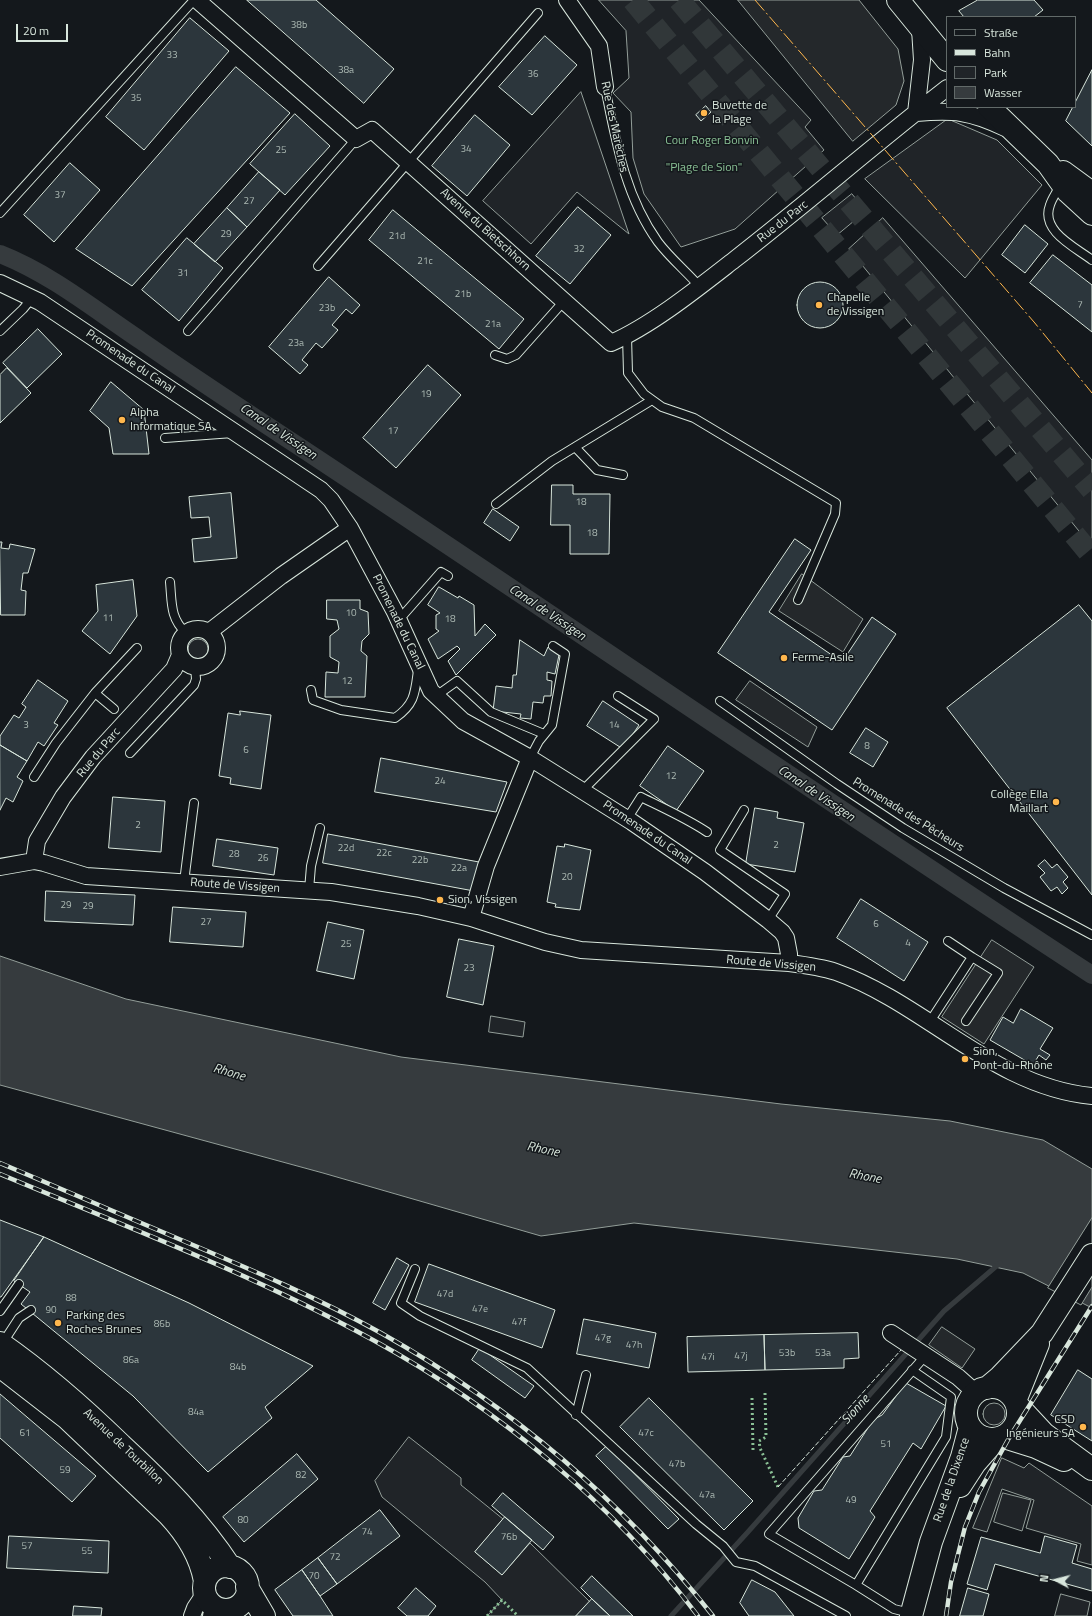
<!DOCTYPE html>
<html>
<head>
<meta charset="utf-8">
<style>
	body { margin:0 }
	#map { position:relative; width:1092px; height:1616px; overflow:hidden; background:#14181c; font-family:"Titillium Web",sans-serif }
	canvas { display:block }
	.legend { position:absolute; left:946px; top:16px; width:130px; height:92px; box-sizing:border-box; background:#14181c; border:1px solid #626a69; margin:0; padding:5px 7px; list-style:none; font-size:12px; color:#d8e6dc }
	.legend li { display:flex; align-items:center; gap:8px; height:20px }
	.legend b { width:20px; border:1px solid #626a69 }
	.north { position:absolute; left:1036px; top:1560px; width:40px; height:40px; -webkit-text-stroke:3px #14181c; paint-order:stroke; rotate:277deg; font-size:11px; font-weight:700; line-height:16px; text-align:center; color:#d8e6dc }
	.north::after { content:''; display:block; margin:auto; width:14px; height:18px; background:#d8e6dc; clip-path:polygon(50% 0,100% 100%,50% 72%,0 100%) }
	.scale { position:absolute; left:16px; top:24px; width:52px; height:18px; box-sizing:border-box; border:2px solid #d8e6dc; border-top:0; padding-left:5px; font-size:12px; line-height:14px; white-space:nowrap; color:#d8e6dc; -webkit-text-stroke:3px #14181c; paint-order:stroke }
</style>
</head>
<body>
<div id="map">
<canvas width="1092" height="1616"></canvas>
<ul class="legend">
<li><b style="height:5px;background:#14181c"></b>Straße</li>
<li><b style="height:5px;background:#d8e6dc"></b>Bahn</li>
<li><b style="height:11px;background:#202428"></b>Park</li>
<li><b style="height:11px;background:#363b3e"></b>Wasser</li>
</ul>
<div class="north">N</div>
<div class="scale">20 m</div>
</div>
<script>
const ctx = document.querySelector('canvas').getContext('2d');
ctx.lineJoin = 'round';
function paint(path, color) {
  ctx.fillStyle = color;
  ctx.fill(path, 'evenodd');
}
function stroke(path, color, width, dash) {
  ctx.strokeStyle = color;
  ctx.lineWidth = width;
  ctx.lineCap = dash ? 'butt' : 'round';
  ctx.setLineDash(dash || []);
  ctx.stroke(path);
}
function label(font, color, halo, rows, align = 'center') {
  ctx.font = font + ' "Titillium Web",sans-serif';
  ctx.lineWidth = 3;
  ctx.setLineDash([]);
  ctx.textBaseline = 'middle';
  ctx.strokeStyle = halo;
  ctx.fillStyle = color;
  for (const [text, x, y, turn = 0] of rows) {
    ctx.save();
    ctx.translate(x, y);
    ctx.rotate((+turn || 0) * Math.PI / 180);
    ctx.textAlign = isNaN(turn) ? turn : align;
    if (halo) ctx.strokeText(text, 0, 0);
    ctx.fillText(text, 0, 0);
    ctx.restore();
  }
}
const green = new Path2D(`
	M599,0H699L811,120L805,127L824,150L735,229L681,247L644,194L633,158L631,112L613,93L629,78L626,31Z
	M581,92L629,234L577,192L531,244L483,201Z
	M948,119L997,140L1042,185L965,278L865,179Z
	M852,194L866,211L837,235L822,218Z
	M883,218L1092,460V547L849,249Z
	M188 649a10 10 0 1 1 20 0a10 10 0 1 1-20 0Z
	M491,1016L525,1022L523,1037L489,1032Z
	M983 1414a11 11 0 1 1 22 0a11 11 0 1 1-22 0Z
	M409,1437L461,1478V1485L503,1519L475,1552L502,1575L530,1543L590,1602L576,1616H487L502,1600L485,1582L382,1497L375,1481Z
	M1002,1458L1024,1468L1029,1463L1092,1506V1565L1077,1561L1081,1544L1026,1528L1034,1500L1002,1489L987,1532L973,1528Z
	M1003,1493L1031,1500L1022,1531L994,1522Z
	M1061,1594L1090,1602L1087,1616H1055Z`);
const parking = new Path2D(`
	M738,0H859L898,49L904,81L896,105L853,141Z
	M802,574L863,619L843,652L779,611Z
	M750,681L817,727L808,747L736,700Z
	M992,940L1034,967L984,1044L942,1017Z
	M942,1327L975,1349L962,1368L929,1345Z`);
const water = new Path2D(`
	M0,956L126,999L401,1057L781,1104L950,1121L1043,1140L1092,1169V1308L1023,1273L957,1259L634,1223L541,1236L323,1173L0,1085Z`);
const pier = new Path2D(`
	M1092,1218V1287L1081,1305L1048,1288Z`);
const stream = new Path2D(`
	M671,1616L747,1533L944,1311L1000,1263`);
const canal = new Path2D(`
	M0,254C51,274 95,310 140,340C197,380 256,418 315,457C575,629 831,805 1092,975`);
const building = new Path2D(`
	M247,0H316L394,69L364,103Z
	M978,0H1034L1043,10L1034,17H964L959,11Z
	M190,18L229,51L144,150L106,117Z
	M545,36L577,65L532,115L499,87Z
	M236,67L290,113L132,286L76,249Z
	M1092,70V146L1066,121Z
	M706,106L711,112L701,121L696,115Z
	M295,114L330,146L285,195L250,164Z
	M475,115L510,145L467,196L432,166Z
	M70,163L100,190L54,242L24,215Z
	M259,172L280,190L247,227L227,208Z
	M578,207L611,235L570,284L536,256Z
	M227,208L247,227L215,262L194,244Z
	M393,210L524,319L499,349L369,240Z
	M1025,225L1048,244L1025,273L1002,255Z
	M187,238L223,268L179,321L142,290Z
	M1053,255L1092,285V332L1030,283Z
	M329,277L360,305L352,314L346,309L332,325L338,330L322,348L316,343L302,360L308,365L300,374L269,347Z
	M797 305a23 23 0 1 1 46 0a23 23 0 1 1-46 0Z
	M38,329L62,354L27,388L3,363Z
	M428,365L461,395L396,468L363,438Z
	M7,368L31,393L0,423V375Z
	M111,382L144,410L149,454H113L109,428L90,411Z
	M552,485H573V494H610L609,554H570V525H551Z
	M231,493L237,558L194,562L192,539L211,537L209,517L191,518L189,497Z
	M493,509L519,527L510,541L484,523Z
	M795,539L811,550L769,612L842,662L872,617L896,634L832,730L718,653Z
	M0,542H2L1,548L9,549L10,544L35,549L28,573H23L21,590L26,591L25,615H1Z
	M133,580L137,616L110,654L82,631L98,611L96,585Z
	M439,587L458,598L459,596L474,605L475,636L485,624L496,635L456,675L448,661L460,649L457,646L438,659L428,639L439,631L436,629V615L440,613L428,605Z
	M327,600H360V609L368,612L369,634L362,641L361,651L367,656L365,697H325L326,672L338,673L339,662L330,657V636L339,629L337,620L327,619Z
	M1079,605L1092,621V895L947,708Z
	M520,640L544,656L548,647L559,655L555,674L547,672V680L552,681L551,696H544L543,703L533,702L531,719L520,718L521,714L493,711L496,686L512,688L513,675H516Z
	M38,680L68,701L54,723L58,725L44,746L38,742L27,761L0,745V736L14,715L19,718L26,707L22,704Z
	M603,701L639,725L623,749L587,726Z
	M240,711L271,715L261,789L230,784L231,778L219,776L228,713L240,715Z
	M866,728L888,742L873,767L850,753Z
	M0,745L27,761L17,777L23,781L13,802L6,798L0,810Z
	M668,746L704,771L676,811L640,786Z
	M381,758L507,782L496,812L375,792Z
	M113,797L165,801L161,852L109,848Z
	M755,808L778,812L777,818L804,823L795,872L746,864Z
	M328,834L479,862L474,891L323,863Z
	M217,839L278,848L274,875L213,866Z
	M565,844L591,850L580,910L555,907L556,904L547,902L557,846L564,847Z
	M1045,860L1052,868L1057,864L1068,877L1063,882L1068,888L1062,894L1057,887L1051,891L1040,877L1045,873L1038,866Z
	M46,891L135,895L133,925L45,921Z
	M861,899L928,942L904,981L837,938Z
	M173,907L246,912L243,947L170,942Z
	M328,922L364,930L354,979L317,971Z
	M459,939L494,946L483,1005L447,997Z
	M1021,1009L1053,1028L1040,1049L1050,1055L1046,1060L1039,1055L1033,1065L990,1040L1003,1017L1013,1023Z
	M0,1220L44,1237L1,1297H0Z
	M44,1237L189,1303L313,1366L265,1407L272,1418L208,1472L133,1396L21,1304L30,1292L14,1281Z
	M397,1258L409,1265L385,1310L373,1303Z
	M429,1264L555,1310L542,1348L415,1302Z
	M584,1319L656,1333L649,1368L577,1354Z
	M858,1333L859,1358L844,1359V1368L765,1370L764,1335Z
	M764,1335L765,1370L688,1372L687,1337Z
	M480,1348L534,1386L525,1398L472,1360Z
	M1078,1370L1092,1379V1441L1051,1415Z
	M906,1383L946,1406L921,1449L913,1443L870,1511L875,1517L849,1559L799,1528L798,1518L814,1491L822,1490L843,1457L850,1456L873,1420L882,1415Z
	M0,1394L96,1476L72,1502L0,1438Z
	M649,1398L753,1501L724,1530L620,1427Z
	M607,1446L679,1519L668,1529L596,1456Z
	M297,1454L318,1479L244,1542L223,1517Z
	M503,1493L554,1537L543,1550L492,1506Z
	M380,1510L400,1536L337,1584L318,1558Z
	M505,1517L532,1540L502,1575L475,1552Z
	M9,1536L109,1541L108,1573L7,1568Z
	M1045,1536L1077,1545L1072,1563L1092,1569V1591L995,1564L987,1590L967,1584L981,1537L1040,1553Z
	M318,1558L337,1584L320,1596L302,1570Z
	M302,1570L320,1596L333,1616H293L275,1590Z
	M592,1576L633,1616H610L592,1599L581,1588Z
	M752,1580L775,1592L794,1616H749L740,1603Z
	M416,1588L436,1606L428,1616H407L398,1608Z
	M968,1588L989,1594L983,1616H960Z
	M592,1599L610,1616H576Z
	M74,1606L102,1608L101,1616H73Z`);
const highwayTunnel = new Path2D(`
	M633,0L1092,556
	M679,0L1092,490`);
const lane = new Path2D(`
	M605,87C616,142 625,196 658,242C670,258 687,272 700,287
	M1060,185C1057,192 1052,198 1050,205C1040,231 1075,247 1092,260
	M0,213L194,0
	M318,266L538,13
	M0,331L23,309L32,298
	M188,331L356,139
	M627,336L628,373L644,394L662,407L694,418L836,503L835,514L798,600
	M495,355L507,359L516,355L564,301
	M165,438L233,433
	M575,447L597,470L623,475
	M496,504L552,461L652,400
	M170,582C172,603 170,618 186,633
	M397,618L404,614L441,572L448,576
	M311,690L313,700L341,710L395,718C415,704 415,693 418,670
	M95,693L114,709
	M436,696L457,681L491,712L544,734
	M720,701L837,784L903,828L1004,888L1092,935
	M130,753L194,685L196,679L195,667
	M530,758L539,741L552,725L565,654L553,646
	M34,777L56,743L95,693L137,648
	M582,791L654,719L618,696
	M744,810L720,850L785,894L768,920
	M627,819L641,797C663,808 686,818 707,832
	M184,882L194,803
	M309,890L311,866L320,828
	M966,1021L998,973L972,957
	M929,1023L972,957L948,941
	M415,1269L401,1303L420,1316L527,1368L696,1524L723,1546L736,1562L755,1566L846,1616
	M0,1311L19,1284
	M2,1344L19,1318L31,1310
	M912,1370L951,1397L946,1437L856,1585L769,1534L926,1355
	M576,1415L586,1375
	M856,1585L894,1609L910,1613`);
const street = new Path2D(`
	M197,0L356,139L372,130L611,343C652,325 698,288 734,260C806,204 875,144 947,88
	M567,0L599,46L605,87
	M916,113C953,110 970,111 1005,128
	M916,113L922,60L920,29
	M0,283L40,302L321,490L331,500L350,528L395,612L431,691L463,721L530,758L632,822L705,872L768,920L782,932L786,938L789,954V963
	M179 648a19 19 0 1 1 38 0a19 19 0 1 1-38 0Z
	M209,632L281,576L350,528
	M34,861L37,841L63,797L93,757L174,669L180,655
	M0,867L34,861L44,863L86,876L331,892L418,906L471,918L545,942L581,950L789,963C805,965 821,967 836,972C926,1004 994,1087 1092,1096
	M471,918L486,866L530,758
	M891,1333L958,1377L976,1393
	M192,1616L195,1608L205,1593
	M211,1616L219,1608`);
const secondary = new Path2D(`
	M898,0L947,60
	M989,107L1048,164L1068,192L1092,214
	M1063,172L1092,193
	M966 1413a26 26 0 1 1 52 0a26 26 0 1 1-52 0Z
	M987,1388L999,1378L1042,1333L1092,1255
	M1015,1401L1038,1344
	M1018,1406L1044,1434L1092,1469
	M1004,1437L1036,1447L1064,1460
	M960,1486L975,1463L996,1439
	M911,1616L931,1542L962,1457L970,1427`);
const primary = new Path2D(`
	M0,1343C43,1373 83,1408 121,1445C161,1482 200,1521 230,1567
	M0,1366L67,1418L168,1514C186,1533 200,1554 205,1581
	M204 1588a22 22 0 1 1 44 0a22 22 0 1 1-44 0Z
	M247,1587L264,1616`);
const rail = new Path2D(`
	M0,1163C62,1189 124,1216 186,1242C252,1270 318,1298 381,1333C509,1405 622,1500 713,1616
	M0,1174C125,1226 254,1275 373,1340C497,1408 613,1503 698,1616
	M946,1616L951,1582L965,1527L979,1492L1009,1438L1092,1306`);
const hedge = new Path2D(`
	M765,1393L766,1437L759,1441L760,1448L778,1487
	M752,1398L753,1450
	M487,1616L502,1600L518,1616`);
const fence = new Path2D(`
	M778,1487L901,1350`);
const power = new Path2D(`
	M755,0L1034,322L1092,393`);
const markers = [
	[704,113,4,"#ffb74d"],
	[819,305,4,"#ffb74d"],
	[122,420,4,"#ffb74d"],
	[784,658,4,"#ffb74d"],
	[1056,802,4,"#ffb74d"],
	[440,900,4,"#ffb74d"],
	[965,1059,4,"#ffb74d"],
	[58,1323,4,"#ffb74d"],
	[1083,1427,4,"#ffb74d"]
];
const numberNames = [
	["38b",299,26],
	["33",172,56],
	["38a",346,71],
	["36",533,75],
	["35",136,99],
	["34",466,150],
	["25",281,151],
	["37",60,196],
	["27",249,202],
	["29",226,235],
	["21d",397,237],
	["32",579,250],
	["21c",425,262],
	["31",183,274],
	["21b",463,295],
	["7",1080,306],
	["23b",327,309],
	["21a",493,325],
	["23a",296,344],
	["19",426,395],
	["17",393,432],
	["18",581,503],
	["18",592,534],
	["10",351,614],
	["11",108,619],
	["18",450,620],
	["12",347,682],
	["3",26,726],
	["14",614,726],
	["8",867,747],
	["6",246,751],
	["12",671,777],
	["24",440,782],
	["2",138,826],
	["2",776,846],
	["22d",346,849],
	["22c",384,854],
	["28",234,855],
	["26",263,859],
	["22b",420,861],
	["22a",459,869],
	["20",567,878],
	["29",66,906],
	["29",88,907],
	["27",206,923],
	["6",876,925],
	["4",908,944],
	["25",346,945],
	["23",469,969],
	["47d",445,1295],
	["88",71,1299],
	["47e",480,1310],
	["90",51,1311],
	["47f",519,1323],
	["86b",162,1325],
	["47g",603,1339],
	["47h",634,1346],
	["53b",787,1354],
	["53a",823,1354],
	["47j",741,1357],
	["47i",708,1358],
	["86a",131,1361],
	["84b",238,1368],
	["84a",196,1413],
	["61",25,1434],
	["47c",646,1434],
	["51",886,1445],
	["47b",677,1465],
	["59",65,1471],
	["82",301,1476],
	["47a",707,1496],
	["49",851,1501],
	["80",243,1521],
	["74",367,1533],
	["76b",509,1538],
	["57",27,1547],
	["55",87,1552],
	["72",335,1558],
	["70",314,1577]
];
const poiNames = [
	["Buvette de",712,106],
	["la Plage",712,120],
	["Chapelle",827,298],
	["de Vissigen",827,312],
	["Alpha",130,413],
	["Informatique SA",130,427],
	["Ferme-Asile",792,658],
	["Collège Ella",1048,795,"right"],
	["Maillart",1048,809,"right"],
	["Sion, Vissigen",448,900],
	["Sion,",973,1052],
	["Pont-du-Rhône",973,1066],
	["Parking des",66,1316],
	["Roches Brunes",66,1330],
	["CSD",1075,1420,"right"],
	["Ingénieurs SA",1075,1434,"right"]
];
const streetNames = [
	["Rue des Marèches",614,127,78],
	["Rue du Parc",783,222,-38],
	["Avenue du Bietschhorn",485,230,42],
	["Promenade du Canal",130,362,34],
	["Promenade du Canal",398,622,64],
	["Rue du Parc",99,753,-50],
	["Promenade des Pêcheurs",908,815,32],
	["Promenade du Canal",647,833,34],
	["Route de Vissigen",235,886,4],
	["Route de Vissigen",771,964,5],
	["Avenue de Tourbillon",123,1447,43],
	["Rue de la Dixence",952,1480,-71]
];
const parkNames = [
	["Cour Roger Bonvin",712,141],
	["\"Plage de Sion\"",704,168]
];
const waterNames = [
	["Canal de Vissigen",278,432,34],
	["Canal de Vissigen",547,613,34],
	["Canal de Vissigen",816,794,34],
	["Rhone",229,1073,16],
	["Rhone",543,1150,12],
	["Rhone",865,1177,11],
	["Sionne",856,1410,-48]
];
paint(green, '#202428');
stroke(green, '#939e99', 1);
paint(parking, '#24282b');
stroke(parking, '#939e99', 1);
paint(water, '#363b3e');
stroke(water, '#939e99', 1);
paint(pier, '#14181c');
stroke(pier, '#939e99', 1);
stroke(stream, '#363b3e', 5);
stroke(canal, '#363b3e', 18);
paint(building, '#2c363c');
stroke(building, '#d8e6dc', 1);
stroke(highwayTunnel, '#313739', 22, [22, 11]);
stroke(lane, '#d8e6dc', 10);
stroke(street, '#d8e6dc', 18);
stroke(secondary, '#d8e6dc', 24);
stroke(primary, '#d8e6dc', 24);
stroke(lane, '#14181c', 8);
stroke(street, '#14181c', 16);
stroke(secondary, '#14181c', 22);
stroke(primary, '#14181c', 22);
stroke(rail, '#d8e6dc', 4.5);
stroke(rail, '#14181c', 3, [9]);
stroke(hedge, '#8ac095', 3, [2, 3]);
stroke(fence, '#d8e6dc', 1, [5, 2]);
stroke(power, '#ffb74d', 1, [14, 3, 2, 3]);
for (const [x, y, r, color] of markers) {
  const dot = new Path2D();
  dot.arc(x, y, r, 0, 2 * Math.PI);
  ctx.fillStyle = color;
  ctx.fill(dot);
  stroke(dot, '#14181c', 1.5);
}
label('10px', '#adbab4', null, numberNames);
label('12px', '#d8e6dc', '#14181c', poiNames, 'left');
label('12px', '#d8e6dc', '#14181c', streetNames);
label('12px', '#8ac095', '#14181c', parkNames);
label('italic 13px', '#d8e6dc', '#14181c', waterNames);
</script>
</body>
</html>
